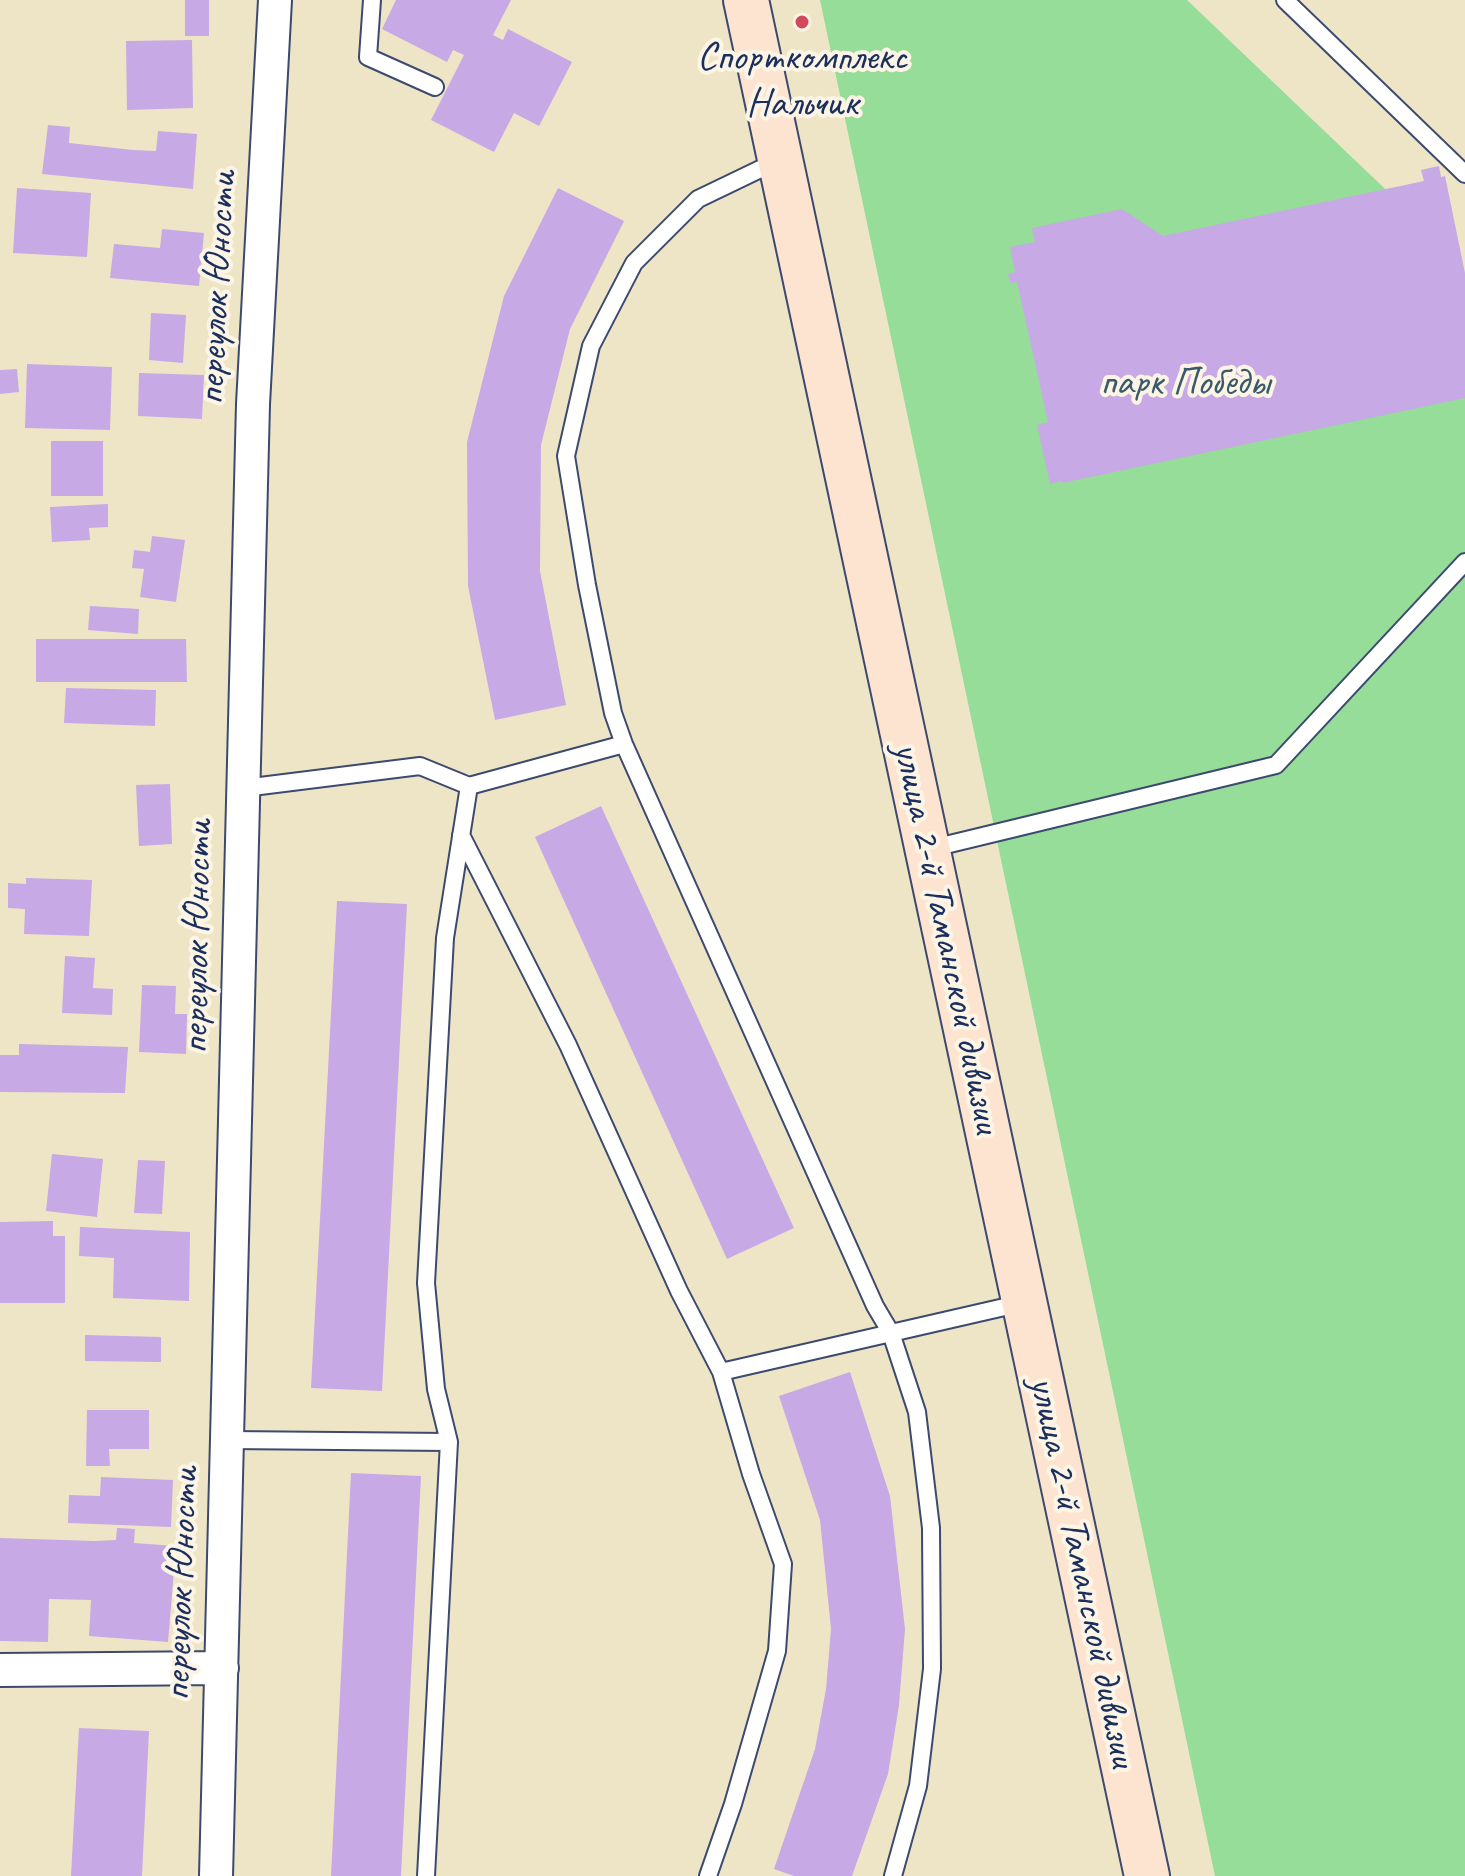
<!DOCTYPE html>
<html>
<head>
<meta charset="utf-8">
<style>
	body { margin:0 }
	canvas { display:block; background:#eee5c6 }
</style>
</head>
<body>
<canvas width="1465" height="1876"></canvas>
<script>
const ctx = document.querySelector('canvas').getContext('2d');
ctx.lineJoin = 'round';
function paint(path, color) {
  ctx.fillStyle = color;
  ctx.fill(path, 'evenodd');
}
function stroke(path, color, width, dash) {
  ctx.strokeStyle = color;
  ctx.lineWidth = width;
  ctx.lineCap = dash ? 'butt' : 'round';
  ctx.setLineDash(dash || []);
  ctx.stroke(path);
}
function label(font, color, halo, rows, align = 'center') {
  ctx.font = font + ' Caveat,sans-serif';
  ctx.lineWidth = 8;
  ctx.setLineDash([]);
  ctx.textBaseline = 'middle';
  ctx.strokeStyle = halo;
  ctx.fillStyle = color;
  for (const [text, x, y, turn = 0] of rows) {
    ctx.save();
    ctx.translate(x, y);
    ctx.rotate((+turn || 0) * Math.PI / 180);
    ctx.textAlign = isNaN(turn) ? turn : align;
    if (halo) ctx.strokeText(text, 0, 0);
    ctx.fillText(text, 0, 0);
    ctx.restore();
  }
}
const green = new Path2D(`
	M820,0H1187L1424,226L1465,309V1876H1215Z`);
const building = new Path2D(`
	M185,0H209V36H185Z
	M396,0H511L493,35L503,40L508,29L572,62L539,126L514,113L494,152L431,120L464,55L453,50L447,62L382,29Z
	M192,40L193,108L127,110L126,41Z
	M48,125L70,127L69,143L133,150L156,151L158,131L197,134L193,189L42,174Z
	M1439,166L1441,177L1445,176L1465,273V398L1062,483L1061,481L1050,484L1037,425L1048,422L1017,282L1010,283L1008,274L1015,272L1010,247L1035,242L1032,228L1122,209L1163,236L1424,181L1421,170Z
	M17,188L91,193L87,257L13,253Z
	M558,188L624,221L570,329L541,445L540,571L566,705L495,720L468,586L467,442L504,296Z
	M162,229L204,233L199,286L110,278L114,244L160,248Z
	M151,313L186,315L183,363L149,360Z
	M27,364L112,367L110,430L25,428Z
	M17,369L19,392L0,394V370Z
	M139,373L204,375L202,419L138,416Z
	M51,441H103V496H51Z
	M108,504V527L89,528L90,540L52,542L50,507Z
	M152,536L185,540L176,602L140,597L144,569L132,568L134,550L150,552Z
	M90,606L139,609L138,634L88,630Z
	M36,639H186L187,682H36Z
	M66,688L156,690L155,726L64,723Z
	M170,784L172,844L139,846L136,785Z
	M601,806L794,1228L727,1259L535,837Z
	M26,878L92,880L89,936L24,934L25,909L8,908V883L26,884Z
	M337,901L407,904L382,1391L311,1388Z
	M65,956L95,958L93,988L113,989L112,1015L62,1013Z
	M142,985L176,986L175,1014H187L186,1054L139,1052Z
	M19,1044L128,1047L125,1093L0,1092V1055H19Z
	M52,1154L103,1159L97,1217L46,1211Z
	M138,1160L165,1161L162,1214L134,1213Z
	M53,1221V1236H65V1303H0V1222Z
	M80,1227L190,1232L189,1301L113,1298L114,1258L79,1256Z
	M85,1335L161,1337V1362L85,1361Z
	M850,1372L890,1496L905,1629L899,1705L888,1774L852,1876H794L774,1869L815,1749L826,1689L831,1629L820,1520L779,1396Z
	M87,1410H149V1449H109L110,1466H86Z
	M351,1473L421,1476L401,1876H331Z
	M101,1477L173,1480L171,1527L68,1523L69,1495L100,1496Z
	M117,1528L135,1529L134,1543L176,1546L168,1642L89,1636L91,1600L49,1599L48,1642L0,1641V1538L94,1541L116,1540Z
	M79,1728L149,1731L142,1876H71Z`);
const service = new Path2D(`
	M372,0L368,57L435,87
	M1285,0L1465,174
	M779,160L698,199L634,263L591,346L566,456L587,585L613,713L624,744L875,1306L891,1333L917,1412L931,1528L932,1669L918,1786L893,1876
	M244,788L420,766L469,786
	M461,835L568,1045L679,1291L721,1372
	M929,849L1276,765L1465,562
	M228,1440L449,1442L426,1876
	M449,1442L436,1389L426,1283L445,938L469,786L624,744
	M708,1876L733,1804L777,1651L783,1564L751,1474L721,1372L1022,1303`);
const minor = new Path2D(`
	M0,1670L222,1668
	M216,1876L253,404L275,0`);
const secondary = new Path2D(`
	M746,0L1147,1876`);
const markers = [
	[802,22,8,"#d1495b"]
];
const poiNames = [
	["Спорткомплекс",802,59],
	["Нальчик",802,105]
];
const streetNames = [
	["переулок Юности",218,288,-87],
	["переулок Юности",198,937,-89],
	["улица 2-й Таманской дивизии",946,938,78],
	["улица 2-й Таманской дивизии",1082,1572,78],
	["переулок Юности",182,1584,-88]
];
const parkNames = [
	["парк Победы",1185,384]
];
paint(green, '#95dd98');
paint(building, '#c7a9e5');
stroke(service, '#3b4a6e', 20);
stroke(minor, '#3b4a6e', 36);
stroke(secondary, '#3b4a6e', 48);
stroke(service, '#fff', 16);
stroke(minor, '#fff', 32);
stroke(secondary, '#fde4d1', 44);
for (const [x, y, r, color] of markers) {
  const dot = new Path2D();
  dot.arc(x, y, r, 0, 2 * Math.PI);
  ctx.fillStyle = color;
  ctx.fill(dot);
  stroke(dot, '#fcf5e5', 3);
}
label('40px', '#1b2f5e', '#fcf5e5', poiNames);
label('40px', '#1b2f5e', '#fcf5e5', streetNames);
label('40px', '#3a5a6c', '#fcf5e5', parkNames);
</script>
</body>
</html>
